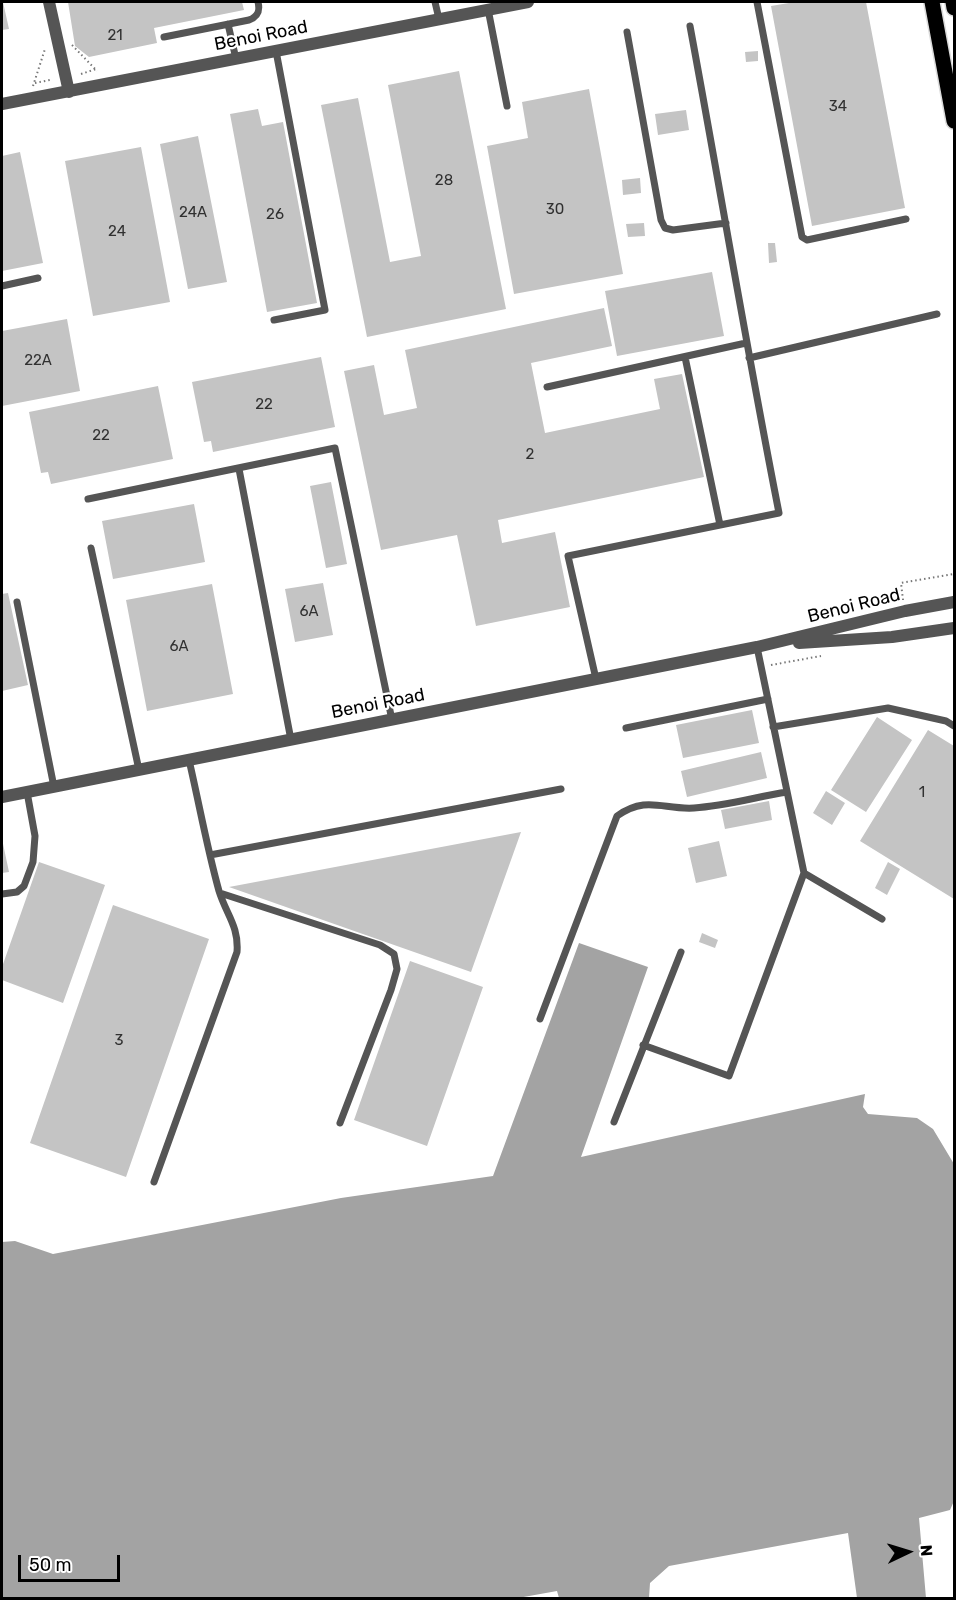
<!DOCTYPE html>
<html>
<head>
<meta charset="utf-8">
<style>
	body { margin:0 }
	#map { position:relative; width:956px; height:1600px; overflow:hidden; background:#fff; font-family:Rubik,sans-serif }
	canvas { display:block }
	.frame { position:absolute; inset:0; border:3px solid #000; pointer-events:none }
	.north { position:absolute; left:878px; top:1522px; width:60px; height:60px; -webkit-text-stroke:4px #fff; paint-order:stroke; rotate:86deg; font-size:16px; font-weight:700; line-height:24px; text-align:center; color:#000 }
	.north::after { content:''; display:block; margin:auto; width:21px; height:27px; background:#000; clip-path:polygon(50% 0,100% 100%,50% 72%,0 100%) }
	.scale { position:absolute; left:18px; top:1555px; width:102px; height:27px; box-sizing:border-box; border:3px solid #000; border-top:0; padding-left:8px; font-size:18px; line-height:21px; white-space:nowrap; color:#000; -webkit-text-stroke:4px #fff; paint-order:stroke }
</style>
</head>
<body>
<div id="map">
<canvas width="956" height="1600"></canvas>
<div class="frame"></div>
<div class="north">N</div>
<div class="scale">50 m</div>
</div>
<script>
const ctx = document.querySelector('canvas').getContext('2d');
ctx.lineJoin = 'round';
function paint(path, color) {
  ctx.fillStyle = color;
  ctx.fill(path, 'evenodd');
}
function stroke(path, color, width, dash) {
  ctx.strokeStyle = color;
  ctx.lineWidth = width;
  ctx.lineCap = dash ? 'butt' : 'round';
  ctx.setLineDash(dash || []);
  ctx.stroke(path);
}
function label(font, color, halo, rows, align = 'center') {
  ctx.font = font + ' Rubik,sans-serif';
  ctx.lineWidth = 4.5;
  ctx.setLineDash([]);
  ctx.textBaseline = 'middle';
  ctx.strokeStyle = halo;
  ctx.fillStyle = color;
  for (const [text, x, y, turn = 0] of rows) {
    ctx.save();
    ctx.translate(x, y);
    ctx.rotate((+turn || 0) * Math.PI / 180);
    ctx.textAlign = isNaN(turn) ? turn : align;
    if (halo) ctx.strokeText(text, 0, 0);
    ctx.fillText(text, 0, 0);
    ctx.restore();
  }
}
const water = new Path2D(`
	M579,943L648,967L581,1157L865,1094L863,1107L868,1114L917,1118L933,1129L954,1164V1501L950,1510L919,1518L926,1598H857L848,1533L669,1566L650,1583L649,1598H559L557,1591L518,1598H2V1242L15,1241L53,1254L341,1198L493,1176Z`);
const building = new Path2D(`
	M2,2H3L9,29L2,30Z
	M68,2H242L244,10L154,28L157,43L89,57L75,46Z
	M795,2H866L905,208L812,226L771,6Z
	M758,51V61L746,62L745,52Z
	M459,71L506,309L367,337L321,105L358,98L390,262L421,256L388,85Z
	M589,89L623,274L514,294L487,146L528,138L522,102Z
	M258,109L262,126L283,122L317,303L267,312L230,114Z
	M686,110L689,130L658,135L655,114Z
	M198,136L227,282L188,289L160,144Z
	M141,147L170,302L93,316L65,161Z
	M20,152L43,263L2,271V156Z
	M640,178L641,193L623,195L622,180Z
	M644,223L645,236L628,237L626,224Z
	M768,243H775L777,262L769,263Z
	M712,272L724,336L617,356L605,291Z
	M604,308L612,346L531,363L545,433L660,409L654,379L682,374L704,477L498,520L502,543L555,532L570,607L476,626L457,535L381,550L344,371L374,365L384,415L417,408L405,350Z
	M67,319L80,391L2,406V331Z
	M321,357L335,427L213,452L211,441L204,442L192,382Z
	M158,386L173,459L51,484L48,472L41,473L29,412Z
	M331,482L347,564L326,568L310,486Z
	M194,504L205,562L113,579L102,521Z
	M323,583L333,635L295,642L285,589Z
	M212,584L233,694L147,711L126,600Z
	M8,593L28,685L2,691V594Z
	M752,710L759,743L683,758L676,725Z
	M877,717L912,740L866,812L831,790Z
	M928,730L954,746V899L860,841Z
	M761,752L767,778L687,797L681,771Z
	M826,791L845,803L832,825L813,813Z
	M769,801L772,820L725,829L721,810Z
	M521,832L471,972L229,887Z
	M2,839L9,872L2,873Z
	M719,841L727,876L696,883L688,848Z
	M39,862L105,885L63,1003L2,980V967Z
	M888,862L900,869L887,895L875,888Z
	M113,905L209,939L126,1177L30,1143Z
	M702,933L718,940L715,948L699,942Z
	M410,961L483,987L427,1146L354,1120Z`);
const path = new Path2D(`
	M72,45L97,71
	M81,74L96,69
	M35,83L50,80
	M33,86L45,49
	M903,600L901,583L954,574
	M771,665L821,656`);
const lane = new Path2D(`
	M435,2L439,19
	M757,2L802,237L807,240L906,219
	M488,9L507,106
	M228,24L236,59
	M627,32L661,220L665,228L673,230L726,223
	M164,37L249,20C259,16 260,10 258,2
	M2,286L38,278
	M274,320L325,310L276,51
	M685,357L720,525
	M749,358L937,314
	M547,387L746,343
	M239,469L291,740
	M88,499L335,448L392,720
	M91,548L139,770
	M17,602L54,787
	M596,679L568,556L779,513C747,351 720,188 690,26
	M773,727L888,708L946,721L954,726
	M626,728L768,699
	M210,855L561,789
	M804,873L882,919
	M220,893L380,945L394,954L397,969L391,990L340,1123
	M2,894L17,892L24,886L33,862L35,836L27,792
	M540,1019L617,816C647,795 663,810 694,808C725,806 756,797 787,792
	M643,1045L729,1076L804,873L757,647
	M614,1122L681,952
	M154,1182L237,952C239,926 226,914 219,891C207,848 199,803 189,760`);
const street = new Path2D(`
	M49,2L69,92
	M2,104L528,2
	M799,643L892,637L954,628
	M2,797L757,647L905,611L954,602`);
const primary = new Path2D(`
	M932,2L954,121
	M953,2L954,8`);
const numberNames = [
	["21",115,36],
	["34",838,107],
	["28",444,181],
	["30",555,210],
	["24A",193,213],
	["26",275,215],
	["24",117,232],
	["22A",38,361],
	["22",264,405],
	["22",101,436],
	["2",530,455],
	["6A",309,612],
	["6A",179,647],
	["1",922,793],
	["3",119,1041]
];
const streetNames = [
	["Benoi Road",261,36,-11],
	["Benoi Road",854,606,-14],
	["Benoi Road",378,704,-11]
];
paint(water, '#a3a3a3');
paint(building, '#c4c4c4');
stroke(primary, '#dbdbdb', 18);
stroke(path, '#777', 2, [1.5, 3]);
stroke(lane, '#555', 7);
stroke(street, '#555', 12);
stroke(primary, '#000', 15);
label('15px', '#313131', null, numberNames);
label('18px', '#000', '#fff', streetNames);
</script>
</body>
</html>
